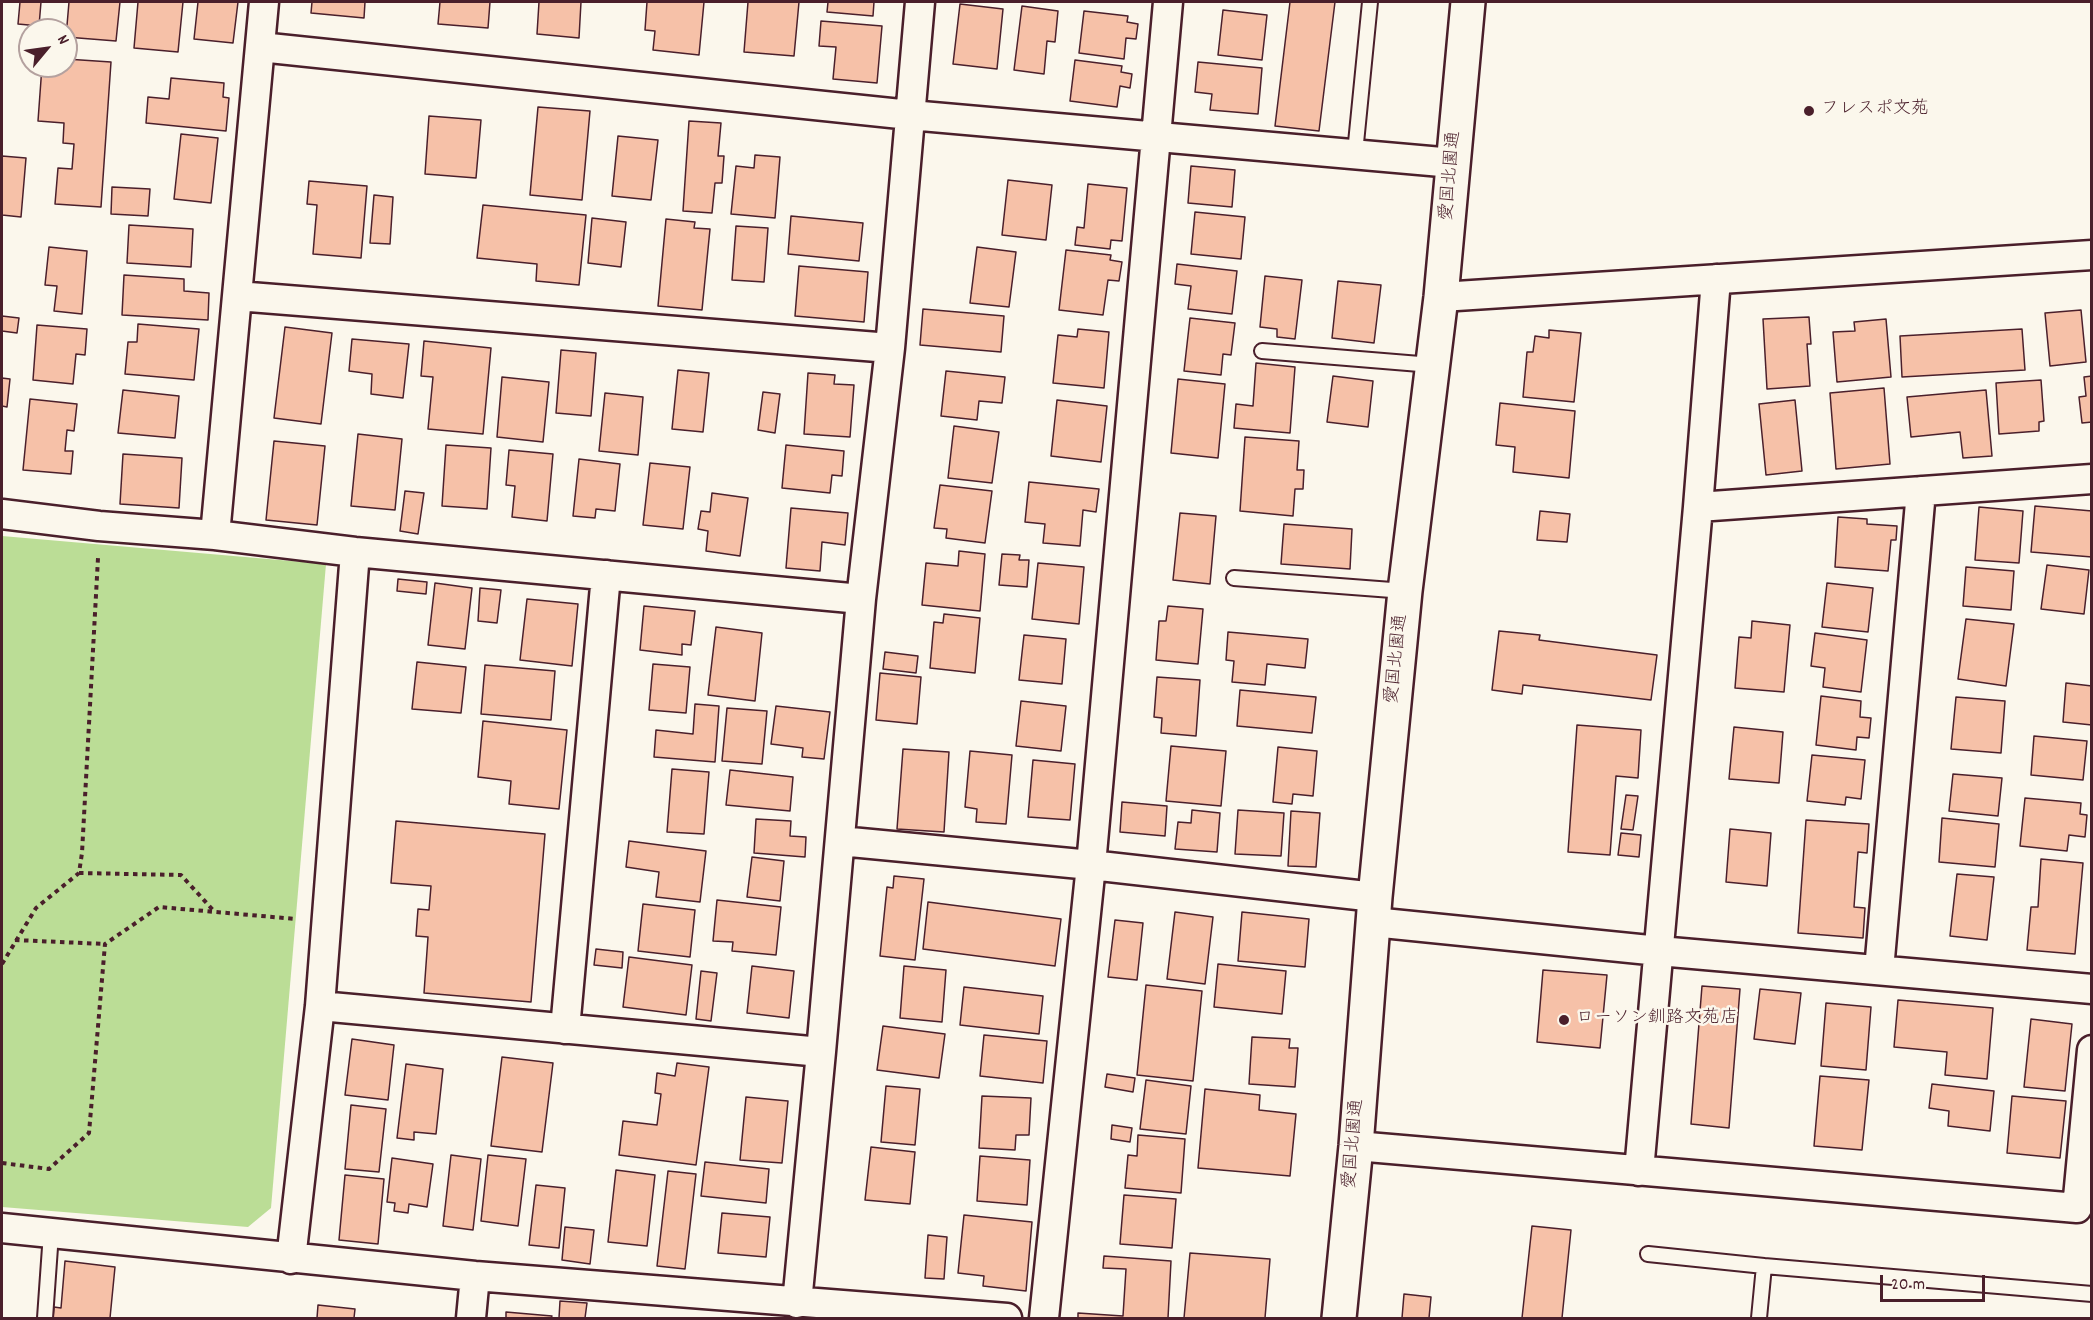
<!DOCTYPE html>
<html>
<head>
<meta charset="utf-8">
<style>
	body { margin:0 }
	#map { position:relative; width:2093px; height:1320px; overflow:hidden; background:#fbf7ec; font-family:Dekko,sans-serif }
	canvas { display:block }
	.frame { position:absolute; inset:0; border:3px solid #4a1f2b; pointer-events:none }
	.north { position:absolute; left:18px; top:18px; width:60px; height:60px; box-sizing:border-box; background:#fbf7ec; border:2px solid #b4a19f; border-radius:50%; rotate:61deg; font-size:16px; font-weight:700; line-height:24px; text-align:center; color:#4a1f2b }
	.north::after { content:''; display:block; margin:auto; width:21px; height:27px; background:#4a1f2b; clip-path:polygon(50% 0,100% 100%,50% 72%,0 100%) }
	.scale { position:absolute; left:1880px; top:1275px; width:105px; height:27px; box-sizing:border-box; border:3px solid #4a1f2b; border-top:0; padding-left:8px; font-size:18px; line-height:21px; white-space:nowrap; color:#4a1f2b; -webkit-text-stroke:4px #fbf7ec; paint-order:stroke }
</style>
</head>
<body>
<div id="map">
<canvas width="2093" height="1320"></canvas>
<div class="frame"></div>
<div class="north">N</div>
<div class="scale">20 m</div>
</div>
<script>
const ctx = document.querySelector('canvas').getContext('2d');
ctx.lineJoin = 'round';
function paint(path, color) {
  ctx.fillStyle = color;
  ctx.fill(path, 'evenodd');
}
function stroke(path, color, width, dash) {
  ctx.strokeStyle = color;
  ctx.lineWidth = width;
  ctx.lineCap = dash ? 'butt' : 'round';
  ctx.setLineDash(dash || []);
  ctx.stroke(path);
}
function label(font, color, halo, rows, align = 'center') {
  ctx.font = font + ' Dekko,"Klee One",sans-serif';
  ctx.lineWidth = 5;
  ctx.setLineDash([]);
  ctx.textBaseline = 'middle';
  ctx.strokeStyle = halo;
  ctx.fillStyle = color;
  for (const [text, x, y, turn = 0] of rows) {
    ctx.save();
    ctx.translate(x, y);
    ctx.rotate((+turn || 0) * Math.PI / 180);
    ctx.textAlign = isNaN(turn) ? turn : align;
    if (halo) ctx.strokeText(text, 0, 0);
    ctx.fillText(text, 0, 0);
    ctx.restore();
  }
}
const green = new Path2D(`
	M2,536L326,564L271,1208L248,1227L2,1207Z`);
const building = new Path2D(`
	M20,2H41L39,26L18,24Z
	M69,2H120L116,41L66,37Z
	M138,2H183L178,52L134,48Z
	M198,2H238L233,43L194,39Z
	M312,2H365L364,18L311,13Z
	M440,2H490L488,28L438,24Z
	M539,2H581L579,38L537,34Z
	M647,2H704L699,55L653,50L655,31L645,30Z
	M748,2H799L794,56L744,52Z
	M828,2H874L873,16L827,12Z
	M1290,2H1335L1319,131L1275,126Z
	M960,4L1003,9L997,69L953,64Z
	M1022,6L1058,11L1055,42L1047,41L1044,74L1014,70Z
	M1223,10L1267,15L1262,60L1218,55Z
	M1084,11L1128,16L1127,22L1138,24L1136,39L1126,38L1124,59L1079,53Z
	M821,21L882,26L877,83L833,79L836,47L819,46Z
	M66,59L111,62L101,207L55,204L58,168L72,169L74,144L63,143L64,123L38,121L42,66H66Z
	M1075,60L1122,66L1121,72L1132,74L1130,88L1120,86L1117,107L1070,101Z
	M1198,62L1262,68L1258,114L1210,110L1212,94L1195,92Z
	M171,78L224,83L223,97L229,98L226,131L146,123L148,97L169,99Z
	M538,107L590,111L582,200L530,195Z
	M429,116L481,120L476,178L425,174Z
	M689,121L721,123L718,156H724L722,183H715L712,213L683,211Z
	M181,134L218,138L211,203L174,199Z
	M618,136L658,140L651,200L612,196Z
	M755,155L780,157L775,218L731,214L736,166L754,168Z
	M2,156L26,158L21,217L2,215Z
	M1191,166L1235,170L1232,207L1188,203Z
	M1008,180L1052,185L1046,240L1002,235Z
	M309,181L367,186L361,258L313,254L317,205L307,204Z
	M1088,184L1127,188L1122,241L1111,240L1110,249L1075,245L1077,227L1084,228Z
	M112,187L150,189L148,216L111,214Z
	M374,195L393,197L390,244L370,243Z
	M483,205L586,215L579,285L536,281L537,264L477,258Z
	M1195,212L1245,217L1241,259L1191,254Z
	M791,216L863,223L859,261L788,254Z
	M592,218L626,222L621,267L588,263Z
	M666,219L695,222L694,228L710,229L702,310L658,306Z
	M129,225L193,229L191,267L127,263Z
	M736,226L768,228L764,282L732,280Z
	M49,247L87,251L82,314L54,311L57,286L45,285Z
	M977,247L1016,252L1009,307L970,303Z
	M1066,250L1111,255L1110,260L1122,262L1119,281L1108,280L1103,315L1059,310Z
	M1177,264L1237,271L1232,314L1188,309L1191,286L1175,284Z
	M799,266L868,272L864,322L795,316Z
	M124,275L184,279V291L209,293L208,320L122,315Z
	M1265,276L1302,280L1295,339L1277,337V329L1260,327Z
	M1338,281L1381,285L1374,343L1332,338Z
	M923,309L1004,316L1001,352L920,345Z
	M2081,310L2086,362L2050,366L2045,313Z
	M2,316L19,318L17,333L2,331Z
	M1809,317L1811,344H1807L1810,386L1767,389L1763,319Z
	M1190,318L1235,323L1231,355L1223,354L1221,375L1184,371Z
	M1886,319L1891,377L1837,382L1833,332L1855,331L1854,322Z
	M138,324L199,329L194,380L125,374L128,342H137Z
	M37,325L87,329L85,355L76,354L73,384L33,380Z
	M285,327L332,333L321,424L274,418Z
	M1078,329L1109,332L1104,388L1053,383L1058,335L1077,337Z
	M2022,329L2025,370L1902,377L1900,336Z
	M1549,330L1581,333L1574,402L1523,397L1527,352H1533L1535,336L1549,338Z
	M352,339L409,344L403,398L371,394L372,374L349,371Z
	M424,341L491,348L483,434L428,429L433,377L421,376Z
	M561,350L596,353L591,416L556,413Z
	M1256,363L1295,367L1290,433L1234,428L1236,404L1253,406Z
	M678,370L709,373L703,432L672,429Z
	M946,371L1005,377L1002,403L979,401L977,420L941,416Z
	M808,373L835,375L834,384L854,385L850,437L804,434Z
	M1333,376L1373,381L1368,427L1327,422Z
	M2092,376V422L2082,423L2079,397L2086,396L2084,377Z
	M502,377L549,382L543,442L497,437Z
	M2,378L10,379L7,407L2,406Z
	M1178,379L1225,384L1218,458L1171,453Z
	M2041,380L2044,421L2039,422V431L1999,434L1996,383Z
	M1884,388L1890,464L1836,469L1830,393Z
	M123,390L179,396L175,438L118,433Z
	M1986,390L1992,456L1963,458L1960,432L1911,437L1907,397Z
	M763,392L780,394L775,433L758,430Z
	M605,393L643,397L638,455L599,451Z
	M30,399L77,404L74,431L67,430L65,451H73L71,474L23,470Z
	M1057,400L1107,406L1101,462L1051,456Z
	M1795,400L1802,471L1766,475L1759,404Z
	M1500,403L1575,411L1569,478L1513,472L1515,447L1496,445Z
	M954,426L999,432L992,483L948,478Z
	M358,434L402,439L395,510L351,506Z
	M1245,437L1299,441L1297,470H1304L1303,489H1295L1293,516L1240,511Z
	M274,441L325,446L317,525L266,520Z
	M446,445L491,448L487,509L442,506Z
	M786,445L844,451L842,476L832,475L830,493L782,488Z
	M509,450L553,454L547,521L512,517L515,486L506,485Z
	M123,454L182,458L179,508L120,504Z
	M579,459L620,464L615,511L596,509L595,518L573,516Z
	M650,463L690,467L683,529L643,525Z
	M1029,482L1099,489L1096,512L1083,510L1080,546L1043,543L1045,524L1025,522Z
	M940,485L992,491L985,543L946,538L947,529L934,528Z
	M405,491L424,493L418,534L400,531Z
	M712,493L748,498L740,556L706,551L708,531L698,529L701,511L710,512Z
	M2035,506L2092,511V557L2031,552Z
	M1979,507L2023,511L2019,563L1975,560Z
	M791,508L848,513L845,545L822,542L820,571L786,568Z
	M1540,511L1570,514L1567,542L1537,540Z
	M1180,513L1216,516L1210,584L1173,580Z
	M1838,517L1867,519V524L1897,526L1896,540H1891L1888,571L1835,567Z
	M1284,524L1352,529L1350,569L1281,564Z
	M959,551L985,554L980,611L922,605L926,563L958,566Z
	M1002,554L1020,555L1019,560H1029L1027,587L999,585Z
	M1038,563L1084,567L1079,624L1032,619Z
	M2047,565L2089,570L2084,614L2041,609Z
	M1966,567L2014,571L2011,610L1963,606Z
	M398,579L427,582L426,594L397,591Z
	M435,583L472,588L465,649L428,645Z
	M1827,583L1873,588L1868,632L1822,627Z
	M480,588L501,590L497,623L478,621Z
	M527,599L578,604L572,666L520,660Z
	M644,606L695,611L691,645L682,644V655L640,650Z
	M1168,606L1203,609L1198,664L1156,660L1159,621H1166Z
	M944,614L980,618L975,673L930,668L934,622L943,623Z
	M1966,619L2014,624L2006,686L1958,679Z
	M1752,621L1790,625L1784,692L1735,688L1739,637L1751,638Z
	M716,627L762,633L755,701L708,695Z
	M1499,631L1540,635L1539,640L1657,655L1651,700L1523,685L1522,694L1492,690Z
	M1228,632L1308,639L1305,668L1267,664L1265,685L1232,682L1234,661L1226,660Z
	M1815,633L1867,640L1861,692L1823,687L1825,668L1811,666Z
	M1024,635L1066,639L1062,684L1019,680Z
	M885,652L918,656L916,673L883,669Z
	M417,662L466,667L461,713L412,709Z
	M653,664L690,667L686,713L649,710Z
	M485,665L555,671L551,720L481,714Z
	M880,673L921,677L917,724L876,720Z
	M1157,677L1200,680L1196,736L1161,733L1162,718L1154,717Z
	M2066,683L2092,686V725L2063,722Z
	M1240,690L1316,697L1312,733L1237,726Z
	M1821,696L1861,701L1860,717L1871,718L1869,738L1857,737L1856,750L1816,745Z
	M1956,697L2005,701L2001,753L1951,749Z
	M1021,701L1066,706L1061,751L1016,746Z
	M695,704L719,706L715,762L654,757L656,730L693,734Z
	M776,706L830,712L824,759L802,757L803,748L771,744Z
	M727,708L767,711L762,764L722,761Z
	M483,721L567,730L559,809L509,804L511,781L478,777Z
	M1577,725L1641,730L1638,778L1616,776L1610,855L1568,852Z
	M1734,727L1783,732L1779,783L1729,779Z
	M2034,736L2087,741L2083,780L2031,775Z
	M1171,746L1226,751L1221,806L1166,801Z
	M1278,747L1317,751L1313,796L1293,794L1292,804L1273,802Z
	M903,749L949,752L944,832L897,829Z
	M970,751L1012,755L1006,824L976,822L977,809L965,807Z
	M1812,755L1865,760L1861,799L1846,797L1845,805L1807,801Z
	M1033,760L1075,764L1070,820L1028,817Z
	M672,769L709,772L704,834L667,832Z
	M730,770L793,777L790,811L726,805Z
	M1953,774L2002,778L1998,816L1949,811Z
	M1626,795L1638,796L1633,830L1621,829Z
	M2025,798L2081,803L2080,814L2087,815L2085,837L2069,835L2067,851L2020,846Z
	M1122,802L1167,806L1165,836L1120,832Z
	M1192,810L1220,813L1217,852L1175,849L1178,822L1191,823Z
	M1238,810L1284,813L1281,856L1235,854Z
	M1291,811L1320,813L1316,867L1288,866Z
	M1942,818L1999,824L1995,867L1939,862Z
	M756,819L791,821L790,836L806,837L805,857L754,853Z
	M1806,820L1869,824L1867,853L1858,852L1854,907L1865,908L1863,938L1798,933Z
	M396,821L545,834L531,1002L424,993L428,937L416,936L418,909L429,910L431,886L391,883Z
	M1730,829L1771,833L1767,886L1726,882Z
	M1621,833L1641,835L1639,857L1618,855Z
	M629,841L706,851L700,902L656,897L659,872L626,867Z
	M752,857L784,861L780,901L747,897Z
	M2041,859L2083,863L2075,954L2027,950L2031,907H2038Z
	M1957,874L1994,877L1987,940L1950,936Z
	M894,876L924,879L915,960L880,956L887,887L893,888Z
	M717,900L781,907L776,955L732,951L733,942L713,941Z
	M928,902L1061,919L1055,966L923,949Z
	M643,904L695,910L690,957L638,951Z
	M1175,912L1213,917L1205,984L1167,979Z
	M1242,912L1309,919L1305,967L1238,961Z
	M1115,920L1143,923L1137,980L1108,977Z
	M596,949L623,952L622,968L594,965Z
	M629,957L692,965L686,1015L623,1007Z
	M1218,964L1286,971L1282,1014L1214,1007Z
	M752,966L794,971L789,1018L747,1013Z
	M904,966L946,970L942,1022L900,1018Z
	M1543,970L1607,975L1600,1048L1537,1042Z
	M701,971L717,973L711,1021L696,1019Z
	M1146,985L1202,991L1193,1081L1137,1075Z
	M1702,986L1740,989L1729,1128L1691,1124Z
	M964,987L1043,996L1039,1034L960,1025Z
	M1760,989L1801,993L1795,1044L1754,1039Z
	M1898,1000L1993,1008L1987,1079L1945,1075L1947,1052L1894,1047Z
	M1826,1003L1871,1007L1866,1070L1821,1066Z
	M2031,1019L2072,1024L2065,1091L2024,1087Z
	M883,1026L945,1034L939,1078L877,1070Z
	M984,1035L1047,1041L1043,1083L980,1076Z
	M1252,1037L1290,1039L1289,1048H1298L1295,1087L1249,1084Z
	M352,1039L394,1045L388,1100L345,1095Z
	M502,1057L553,1063L542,1152L491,1146Z
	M677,1063L709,1067L696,1165L619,1155L623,1121L657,1125L661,1094L655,1093L657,1073L675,1076Z
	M406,1064L443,1069L436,1134L414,1132V1140L397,1138Z
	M1107,1074L1135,1078L1133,1092L1105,1087Z
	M1820,1076L1869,1080L1862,1150L1814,1146Z
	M1146,1080L1191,1086L1186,1134L1140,1129Z
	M1932,1084L1994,1091L1990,1131L1948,1126L1949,1111L1929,1108Z
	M886,1086L920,1089L915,1145L881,1142Z
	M1205,1089L1260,1095L1259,1110L1296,1114L1290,1176L1198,1168Z
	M982,1096L1031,1098L1029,1135H1016L1015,1150L979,1148Z
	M2012,1096L2066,1101L2060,1158L2007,1153Z
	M746,1097L788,1101L782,1163L740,1160Z
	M351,1105L386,1109L379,1172L345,1169Z
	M1112,1125L1132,1128L1130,1142L1111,1139Z
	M1138,1135L1185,1139L1181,1193L1125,1188L1128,1155L1137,1156Z
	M871,1147L915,1152L910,1204L865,1200Z
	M451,1155L481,1159L473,1230L443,1226Z
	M488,1155L526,1159L518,1226L481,1221Z
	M980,1156L1030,1160L1027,1205L977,1201Z
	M392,1158L433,1164L427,1207L409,1204L408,1213L394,1211L395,1203L387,1202Z
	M705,1162L769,1169L766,1203L701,1196Z
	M616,1170L655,1175L647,1246L608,1242Z
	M668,1171L696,1174L685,1269L657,1266Z
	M345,1175L384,1179L378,1244L339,1240Z
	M536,1185L565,1188L559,1248L529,1245Z
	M1124,1195L1176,1199L1172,1248L1120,1244Z
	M722,1213L770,1217L766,1257L718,1253Z
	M964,1215L1032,1222L1026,1291L983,1286L984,1276L958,1273Z
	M1532,1226L1571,1230L1562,1318H1522Z
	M565,1227L594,1230L590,1264L562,1260Z
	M928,1235L947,1237L944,1279L925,1278Z
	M1190,1253L1270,1259L1265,1318H1184Z
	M1104,1256L1171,1261L1168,1318H1078V1313L1123,1316L1126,1269L1103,1268Z
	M65,1261L115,1267L110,1318H53L54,1307L61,1308Z
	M1404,1294L1431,1297L1429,1318H1402Z
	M560,1301L587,1303L585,1318H559Z
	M318,1305L355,1309L354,1318H317Z
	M506,1312L552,1316L551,1318H506Z`);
const path = new Path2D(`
	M79,873L181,875L213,910
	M15,940L105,944
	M2,964L36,908L79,873L82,853L98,558
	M2,1163L49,1169L89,1133L105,944L159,907L296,919`);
const lane = new Path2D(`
	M1355,153L1370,2
	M1262,351L1432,365
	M1234,578L1405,591
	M1648,1254L1764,1266
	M45,1318L51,1233
	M1759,1318L1764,1266L2092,1294`);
const street = new Path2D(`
	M260,47L910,115L1453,163
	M237,296L890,348
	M1441,297L2092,255
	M1698,507L2092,479
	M2,514L99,526L215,535L355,552L861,599
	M215,535L264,2
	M840,841L1091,865L1375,897
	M1373,922L1659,951L2092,989
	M1879,970L1921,491
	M320,1006L821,1052
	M565,1029L606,575
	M1356,1146L2077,1208L2092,1050
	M1639,1171L1698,507L1716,279
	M2,1228L475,1276L1007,1318
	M291,1259L320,1006L355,552
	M797,1303L821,1052L861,599L890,348L920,2
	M471,1318L475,1276
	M1044,1318L1091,865L1168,2`);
const secondary = new Path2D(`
	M1339,1318L1356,1146L1375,897L1405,591L1441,297L1468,2`);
const markers = [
	[1809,111,6,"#4a1f2b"],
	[1564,1020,6,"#4a1f2b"]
];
const poiNames = [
	["フレスポ文苑",1821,111],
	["ローソン釧路文苑店",1576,1020]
];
const streetNames = [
	["愛国北園通",1452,176,-85],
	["愛国北園通",1398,659,-84],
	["愛国北園通",1355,1144,-85]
];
paint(green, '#bbdd96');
paint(building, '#f6c1a8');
stroke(building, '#4a1f2b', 1.5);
stroke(lane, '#4a1f2b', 18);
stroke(street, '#4a1f2b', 33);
stroke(secondary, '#4a1f2b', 38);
stroke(path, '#4a1f2b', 4, [4.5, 4.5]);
stroke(lane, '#fbf7ec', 14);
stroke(street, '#fbf7ec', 28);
stroke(secondary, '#fbf7ec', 33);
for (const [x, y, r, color] of markers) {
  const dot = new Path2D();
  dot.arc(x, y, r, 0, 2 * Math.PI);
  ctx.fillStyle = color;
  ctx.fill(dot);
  stroke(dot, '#fbf7ec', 2);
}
label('18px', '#4a1f2b', '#fbf7ec', poiNames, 'left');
label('18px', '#4a1f2b', '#fbf7ec', streetNames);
</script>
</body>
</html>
